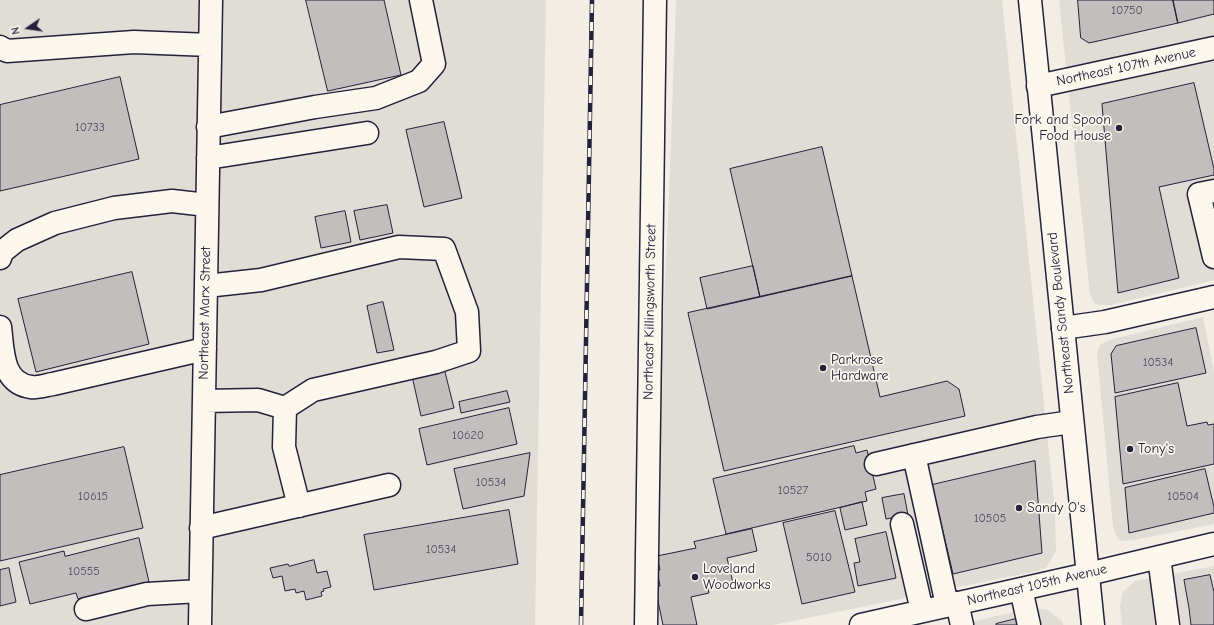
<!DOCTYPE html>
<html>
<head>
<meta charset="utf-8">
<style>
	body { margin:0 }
	#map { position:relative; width:1214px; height:625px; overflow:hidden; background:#f2eee5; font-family:"Comic Neue",sans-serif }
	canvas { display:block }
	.north { position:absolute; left:8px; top:8px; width:40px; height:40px; -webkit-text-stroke:3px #fbf7ec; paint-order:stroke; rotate:257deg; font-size:11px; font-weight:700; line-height:16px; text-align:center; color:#22223b }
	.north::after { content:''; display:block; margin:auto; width:14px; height:18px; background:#22223b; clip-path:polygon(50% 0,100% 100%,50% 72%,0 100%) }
</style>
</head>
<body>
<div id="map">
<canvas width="1214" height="625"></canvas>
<div class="north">N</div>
</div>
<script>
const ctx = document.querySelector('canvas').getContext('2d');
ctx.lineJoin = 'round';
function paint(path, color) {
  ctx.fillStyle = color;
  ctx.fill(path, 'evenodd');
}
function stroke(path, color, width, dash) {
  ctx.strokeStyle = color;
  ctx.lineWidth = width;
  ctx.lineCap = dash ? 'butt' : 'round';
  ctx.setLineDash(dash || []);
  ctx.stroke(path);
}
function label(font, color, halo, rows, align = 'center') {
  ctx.font = font + ' "Comic Neue",sans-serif';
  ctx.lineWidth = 3.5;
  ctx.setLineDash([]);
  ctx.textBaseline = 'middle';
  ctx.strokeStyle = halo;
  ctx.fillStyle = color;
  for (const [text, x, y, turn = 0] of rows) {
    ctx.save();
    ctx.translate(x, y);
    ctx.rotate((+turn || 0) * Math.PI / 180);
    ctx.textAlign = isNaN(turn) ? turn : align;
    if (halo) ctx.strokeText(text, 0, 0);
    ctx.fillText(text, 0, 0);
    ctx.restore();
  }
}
const built = new Path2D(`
	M0,0H546L535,625H0Z
	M676,0H1002L1055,511L1056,551L1046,568L1037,571L773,625H656V475L669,197Z
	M1059,0H1214V280L1111,305H1100L1094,303L1090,294Z
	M1203,317L1214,371V524L1134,540L1120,541L1117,537L1113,527L1097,352L1101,344L1113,339Z
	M1214,566V625H1122L1120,606L1123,592L1135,581Z
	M1031,608L1048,610L1063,622V625H958Z`);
const building = new Path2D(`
	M306,0H384L401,75L328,91Z
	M1078,0H1173L1178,23L1089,43L1081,38Z
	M1173,0H1214V14L1178,23Z
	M120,77L139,159L0,191V105Z
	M1194,83L1214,169V175L1159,187L1179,278L1118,293L1102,104Z
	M444,122L462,198L424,207L406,130Z
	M822,147L852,276L760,297L730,169Z
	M387,205L393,233L360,240L354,211Z
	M345,211L351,242L321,248L315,217Z
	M753,266L760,297L707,309L700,278Z
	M132,272L149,344L36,372L18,299Z
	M852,276L880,397L947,381L959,389L965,416L724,471L688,313Z
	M383,302L394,350L377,353L367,306Z
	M1196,328L1206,373L1115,393L1111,354L1116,346Z
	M444,368L454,408L421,416L412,376Z
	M1178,383L1187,426L1207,422L1208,425L1214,424V464L1123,484L1115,397Z
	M507,391L510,402L461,413L459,402Z
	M509,408L517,444L427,465L419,429Z
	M854,446L856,453L867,450L876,489L865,492L867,501L726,534L713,479Z
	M124,447L143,528L0,561V475Z
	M530,453L524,496L463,509L454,469Z
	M1035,461L1042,553L953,574L932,485Z
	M1205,469L1214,507V513L1129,533L1125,488Z
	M904,494L908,515L886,519L882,498Z
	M862,502L867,525L845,530L840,508Z
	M509,510L518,564L374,590L364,535Z
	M835,511L855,592L802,604L783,523Z
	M752,529L757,551L727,558L733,583L708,589L709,593L691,597L697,625H663L655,587L660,586L657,570H660L657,556L696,548L694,542Z
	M886,532L896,578L858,586L854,563L860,562L855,539Z
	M139,538L149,582L78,599L76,593L30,604L19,562L64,551L65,556Z
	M314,560L317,573L327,571L331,587L323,589L324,591L321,592L322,596L306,600L304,591L296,593L295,589L285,591L282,576L273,578L270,568L288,564L289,566Z
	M9,568L16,602L0,606V570Z
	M1210,575L1214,592V625H1191L1189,608L1184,580Z
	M1016,619L1018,625H996V624Z`);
const minor = new Path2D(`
	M0,47L7,51L134,42L210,45
	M1038,86L1214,48
	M208,127L315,107L376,98L419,81L434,64L421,0
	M208,158L367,133
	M1214,191L1199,194L1214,257
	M0,258L2,252L17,240L55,223L114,208L172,201L207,205
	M206,286L261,280L399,247L444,249L467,312L469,351L436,362L313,390L285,408L284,447L299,506
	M0,327C3,349 1,383 31,387C38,388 46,385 53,384L205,349
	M1063,328L1105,322L1214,297
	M204,401L258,400L285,408
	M914,455L947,605
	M876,464L1037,427L1072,422
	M902,524L922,611
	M201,528L389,485
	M1159,557L1168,625
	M1021,589L1029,625
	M957,603L962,625
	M86,609L147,594L200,591
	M200,625L211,0
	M646,625L655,0
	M861,625L1088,574L1214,544`);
const major = new Path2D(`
	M1030,0L1093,625`);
const rail = new Path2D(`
	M581,625L592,0`);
const markers = [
	[1119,128,4,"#22223b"],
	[823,368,4,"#22223b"],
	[1130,449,4,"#22223b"],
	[1019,508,4,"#22223b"],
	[695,577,4,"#22223b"]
];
const numberNames = [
	["10750",1127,11],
	["10733",90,128],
	["10534",1158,363],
	["10620",468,436],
	["10534",491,483],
	["10527",793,491],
	["10615",93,497],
	["10504",1183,497],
	["10505",990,519],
	["10534",441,550],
	["5010",819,558],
	["10555",84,572]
];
const streetNames = [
	["Northeast 107th Avenue",1126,67,-12],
	["Northeast Killingsworth Street",650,312,-89],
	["Northeast Marx Street",205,313,-89],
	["Northeast Sandy Boulevard",1061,313,-96],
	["Northeast 105th Avenue",1037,585,-13]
];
const poiNames = [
	["Fork and Spoon",1111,120,"right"],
	["Food House",1111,136,"right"],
	["Parkrose",831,360],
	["Hardware",831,376],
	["Tony's",1138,449],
	["Sandy O's",1027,508],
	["Loveland",703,569],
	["Woodworks",703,585]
];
paint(built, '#e0dcd6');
paint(building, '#c2bebe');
stroke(building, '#22223b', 1);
stroke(minor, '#22223b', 25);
stroke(major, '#22223b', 25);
stroke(minor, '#fbf7ec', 22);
stroke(major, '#fbf7ec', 22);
stroke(rail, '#22223b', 4.5);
stroke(rail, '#fbf7ec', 3, [9]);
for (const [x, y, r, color] of markers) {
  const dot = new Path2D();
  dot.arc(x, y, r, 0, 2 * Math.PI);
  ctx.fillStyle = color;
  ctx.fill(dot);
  stroke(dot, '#fbf7ec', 1.5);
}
label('12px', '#4a495c', null, numberNames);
label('14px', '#22223b', '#fbf7ec', streetNames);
label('14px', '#22223b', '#fbf7ec', poiNames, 'left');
</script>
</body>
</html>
